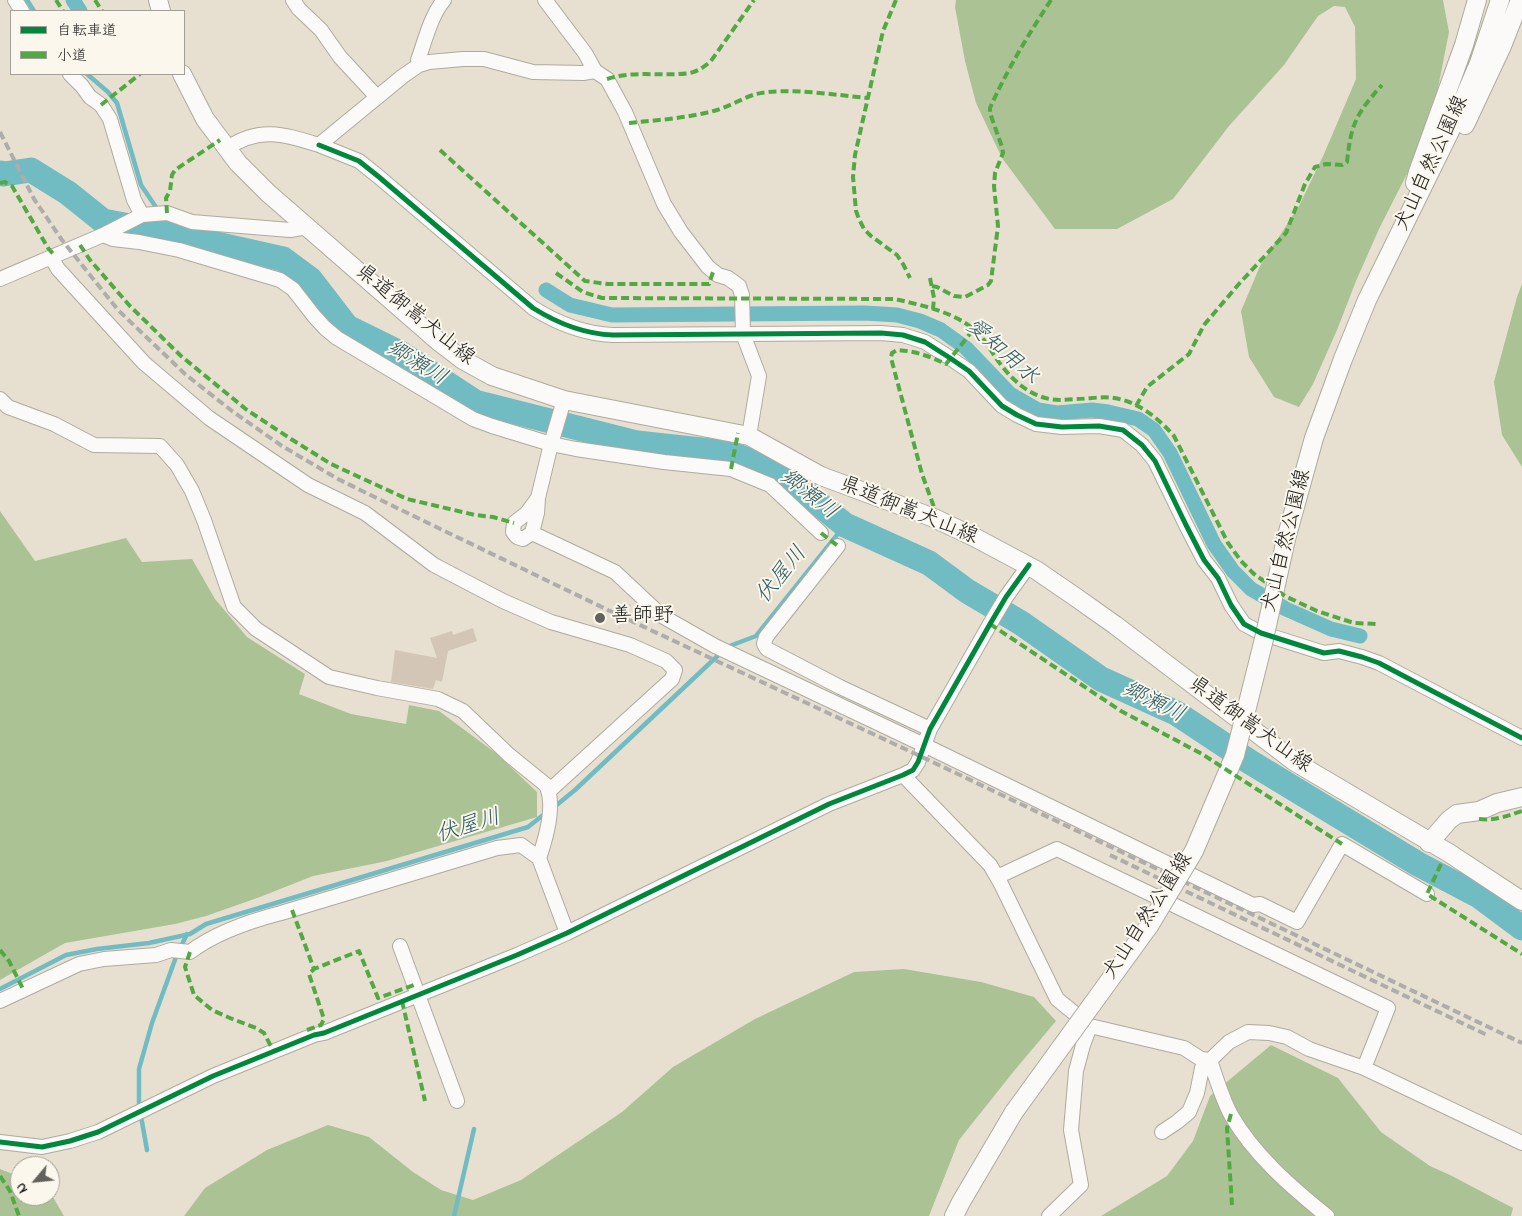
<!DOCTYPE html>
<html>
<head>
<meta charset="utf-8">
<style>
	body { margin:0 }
	#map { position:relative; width:1522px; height:1216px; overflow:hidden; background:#e7e0d0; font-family:"Indie Flower","Klee One",sans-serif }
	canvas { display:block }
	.legend { position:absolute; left:10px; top:10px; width:175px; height:65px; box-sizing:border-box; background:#fbf7ec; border:1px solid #a29f99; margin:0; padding:6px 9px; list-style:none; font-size:15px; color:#1c1c1c }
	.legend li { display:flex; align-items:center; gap:10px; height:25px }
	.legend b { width:25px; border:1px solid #a29f99 }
	.north { position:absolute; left:10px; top:1156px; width:50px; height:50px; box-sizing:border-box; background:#fbf7ec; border:1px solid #a29f99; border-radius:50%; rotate:242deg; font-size:14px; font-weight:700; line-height:20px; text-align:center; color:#1c1c1c }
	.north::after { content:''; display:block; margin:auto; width:18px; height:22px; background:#63615b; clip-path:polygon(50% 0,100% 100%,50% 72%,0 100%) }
</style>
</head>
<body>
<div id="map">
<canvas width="1522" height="1216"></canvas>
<ul class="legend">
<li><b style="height:6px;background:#00873e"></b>自転車道</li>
<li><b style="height:6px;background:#52a943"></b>小道</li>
</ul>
<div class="north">N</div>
</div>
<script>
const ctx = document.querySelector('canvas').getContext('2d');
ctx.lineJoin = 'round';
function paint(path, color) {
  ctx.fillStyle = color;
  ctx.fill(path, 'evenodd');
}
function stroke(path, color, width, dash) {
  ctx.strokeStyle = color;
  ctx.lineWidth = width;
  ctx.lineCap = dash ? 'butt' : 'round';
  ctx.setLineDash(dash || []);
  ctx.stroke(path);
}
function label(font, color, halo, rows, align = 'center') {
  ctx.font = font + ' "Indie Flower","Klee One",sans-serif';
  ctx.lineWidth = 4;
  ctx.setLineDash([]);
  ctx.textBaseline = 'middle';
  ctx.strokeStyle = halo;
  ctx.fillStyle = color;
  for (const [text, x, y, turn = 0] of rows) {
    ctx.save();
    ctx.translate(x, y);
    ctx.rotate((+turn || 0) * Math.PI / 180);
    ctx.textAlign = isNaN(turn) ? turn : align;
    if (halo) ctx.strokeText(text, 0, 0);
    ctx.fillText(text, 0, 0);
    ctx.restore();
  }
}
const forest = new Path2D(`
	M956,0H1443L1449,32L1438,88L1410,168L1379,229L1356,281L1337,330L1313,384L1299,407L1274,397L1249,357L1241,311L1260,266L1299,206L1324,154L1356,79L1355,27L1345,7L1334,6L1318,16L1284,65L1229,126L1173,199L1117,229H1055L1002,158L976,103L965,61L955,7Z
	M1522,284V467L1502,435L1494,382L1517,297Z
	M0,511L35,561L126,538L142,562L192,559L215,599L247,637L305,674L299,694L351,714L406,724L409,705L439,711L497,754L537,792V817L387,861L313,876L260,897L206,916L175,924L65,943L0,980Z
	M904,969L981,982L1034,997L1056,1021L1014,1071L959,1140L929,1216H184L205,1188L267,1150L328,1125L369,1137L413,1172L441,1190L473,1200L521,1180L622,1112L673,1067L755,1019L854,972Z
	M1271,1045L1338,1078L1381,1132L1430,1166L1450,1175L1513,1208L1511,1216H1101L1167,1176L1193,1141L1210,1096Z
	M0,1169L20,1177V1196H50V1192L64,1216H0Z`);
const stream = new Path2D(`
	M27,0L34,11
	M87,74L108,92L117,103L141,185L168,225L167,233
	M553,808L575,790L727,647L756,636L845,525
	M0,989L66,955L97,949L149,943L190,934L206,924L528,827L547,812
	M147,1150L139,1105V1069L152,1023L176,957L187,934
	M454,1216L474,1129`);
const canal = new Path2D(`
	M73,0L80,11
	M546,290L570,305L612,315L865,313L897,315L920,321L941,330L966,348L1010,394L1038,410L1057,413L1092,410L1108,412L1138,419L1154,430L1170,453L1214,544L1233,571L1251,589L1286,609L1331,629L1360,636`);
const river = new Path2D(`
	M0,173L4,174L31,170L68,193L103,221L167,233L283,259L310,279L347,327L400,353L475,402L637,443L729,453L779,472L845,525L929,563L967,591L1021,623L1101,679L1176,713L1250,762L1418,864L1479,896L1522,928`);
const building = new Path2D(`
	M473,628L477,641L448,651L442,682L436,680L433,689L391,682L395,650L437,658L430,638L452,631L453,635Z`);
const path = new Path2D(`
	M619,628L631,603`);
const minor = new Path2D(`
	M15,0L22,11
	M293,0L299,9L321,30L340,57L377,97
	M545,0L585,53L595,71L607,79L625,112L664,204L681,232L708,267L718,275L728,278L739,286L742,295L743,334L759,376L749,436
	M419,65L418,60C425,41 431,15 444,0
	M70,74L82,86L90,97L101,105L110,119L134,200L142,215
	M319,145L359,161L379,177L533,308C557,323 584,334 613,335L881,333L903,335L925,342L950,358L969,371L1002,406L1017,415L1036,424L1062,427L1099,426L1123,430L1142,445L1155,461L1186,525L1204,560L1218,578L1231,605L1244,624L1261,633L1324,653L1339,651L1362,657L1379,663L1522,738
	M226,149C259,126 283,134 319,145L403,76L419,65L429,62L463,59H484L533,72L583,73L595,71
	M103,235L113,239L139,242L179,250L280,280L293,289L314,316L325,328L337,338L473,419L492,426L551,444L576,449L664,462L731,469L770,485L821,533
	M51,257L58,269L144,363L209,418L308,485L365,513L434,565L503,601L551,622L630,645L666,661L675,670L672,679L549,791
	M0,279L103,235L142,215L167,213L192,222L290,230L308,227
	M0,399L8,407L54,424L94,445L160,446L177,465L192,491L204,520L234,607L256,629L329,677L377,688L438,699L463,711L509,755L546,785C556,805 546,838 539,858
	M538,498L527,513L514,523L513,532L517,537L523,539L532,533L537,513L538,498L551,444L564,400
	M532,533L615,572L662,616L715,646L924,745L1253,905L1260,904L1297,922L1342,844L1427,894
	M838,546L766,637L764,644L767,649L840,687L930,729
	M903,775L990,865L1001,884L1057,999L1090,1026L1184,1048L1201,1059L1210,1060
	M997,877L1057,849L1388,1008L1364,1068
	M400,946L457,1101
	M0,1001L79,964L104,959L156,955L171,950L190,952C215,933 250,921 281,913L497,848L521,845L539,858L567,933
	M1210,1060C1216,1078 1222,1098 1231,1115C1254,1155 1291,1187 1327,1216
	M1162,1132L1177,1122L1189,1112L1197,1093L1202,1068L1229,1042L1248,1032L1269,1033L1287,1037L1309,1049L1364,1068L1522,1143
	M0,1142L42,1147L70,1141L98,1132L213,1076L314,1035L324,1033L517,955L567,933L829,804L903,775L913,770L918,762L930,729L990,624L1006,597L1029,565
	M1049,1216L1081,1185L1071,1130L1076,1071L1083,1045L1090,1026`);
const major = new Path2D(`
	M158,0L161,11
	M182,74L205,119L238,163L268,193L438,341L463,360L492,376L564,400L749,436L821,476L934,518L974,537L1036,570L1074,596L1115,625L1295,762L1449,853L1522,901
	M1465,125L1502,46L1520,0
	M1415,183L1418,172L1464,45L1477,0
	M1286,539L1314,438L1343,359L1367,300L1450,131L1479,63L1500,0
	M1429,843L1449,820L1457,814L1479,811L1497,803L1522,797
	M954,1216L961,1202L1014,1112`);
const rail = new Path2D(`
	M0,132L34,199L62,240L118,310L185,374L232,411L282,446L338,479L397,508L610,611L920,756L1522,1043
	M1110,855L1487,1035`);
const majorBridge = new Path2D(`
	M1014,1112L1149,926L1194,851L1235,755L1264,639L1286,539`);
const quiet = new Path2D(`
	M56,0L63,11
	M95,0L102,11
	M896,0L883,31L855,155L853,177L856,211L859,219L864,229L871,236L897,255L903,264L910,278
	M607,79C634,70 663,77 690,73C699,71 705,66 711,61L754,0
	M101,105L140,74
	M629,123C658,120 689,118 717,110C730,106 743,98 756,94C787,87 835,95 868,98
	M440,150L585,281L608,284H709L713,272
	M0,183L5,182L12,186L48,248L55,256
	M167,213L166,198L170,191L172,175L175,170L220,140
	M80,245L90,260L129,305L181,356L247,410L291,439L331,464L407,499L475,515L493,517L514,523
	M556,273L583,292L602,298L895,299C924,306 956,312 978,333C984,339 989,348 994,355C1006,373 1021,390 1042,397C1053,401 1064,400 1076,399C1088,399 1102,396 1114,398C1139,402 1158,418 1174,436L1228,543L1241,561L1254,574L1285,596L1317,611L1354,623L1376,624
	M930,278L934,298L933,309
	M932,286L937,287L954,296L965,297L988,285L991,281L998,226L994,186L995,173L1003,153L1002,147L990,113V108C1007,70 1028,35 1051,0
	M1136,406L1147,387L1189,354L1204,325L1238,285L1286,233L1305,184L1315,167L1326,164L1342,165L1347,162C1351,124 1356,114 1382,85
	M731,469L738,433
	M934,518L935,510L922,474L891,358L892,353L897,350C915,351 929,356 946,364L973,330
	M821,533L838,546
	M990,624L1121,711L1202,754L1342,844
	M1479,819C1495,821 1507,816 1522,811
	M1441,864L1427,894L1522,954
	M292,910L314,969L359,951L378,998L414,985
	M0,950L9,961L23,989
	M190,952L185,967L194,995L212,1010L230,1018L256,1028L264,1033L274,1052
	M402,1001L425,1101
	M307,1030L321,1025L324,1019L309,974L314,969
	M1231,1114L1227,1128L1232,1205
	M0,1176L10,1191L19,1216`);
const cycleway = new Path2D(`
	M319,145L359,161L379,177L533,308C557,323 584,334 613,335L881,333L903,335L925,342L950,358L969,371L1002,406L1017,415L1036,424L1062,427L1099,426L1123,430L1142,445L1155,461L1186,525L1204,560L1218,578L1231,605L1244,624L1261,633L1324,653L1339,651L1362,657L1379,663L1522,738
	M0,1142L42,1147L70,1141L98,1132L213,1076L314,1035L324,1033L517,955L567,933L829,804L903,775L913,770L918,762L930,729L990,624L1006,597L1029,565`);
const markers = [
	[600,618,6,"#63615b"]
];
const streetNames = [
	["犬山自然公園線",1433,164,-65],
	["県道御嵩犬山線",414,316,39],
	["県道御嵩犬山線",908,512,22],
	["犬山自然公園線",1288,541,-76],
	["県道御嵩犬山線",1249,726,36],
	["犬山自然公園線",1149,917,-57]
];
const poiNames = [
	["善師野",611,618]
];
const waterNames = [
	["愛知用水",1001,353,41],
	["郷瀬川",416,365,31],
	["郷瀬川",808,496,38],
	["伏屋川",783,576,-51],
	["郷瀬川",1153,704,26],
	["伏屋川",469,828,-17]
];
paint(forest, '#abc295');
stroke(stream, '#71bbc3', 4.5);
stroke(canal, '#71bbc3', 15);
stroke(river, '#71bbc3', 25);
paint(building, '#d4c6b6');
stroke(minor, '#aeaaa0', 16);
stroke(major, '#aeaaa0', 20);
stroke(path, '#d0cecb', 2.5, [1, 4]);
stroke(minor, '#fbfaf8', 14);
stroke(major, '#fbfaf8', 18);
stroke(rail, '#aeadab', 4, [8, 4]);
stroke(majorBridge, '#aeaaa0', 20, []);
stroke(majorBridge, '#fbfaf8', 18);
stroke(quiet, '#52a943', 4, [8, 4]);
stroke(cycleway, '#00873e', 5);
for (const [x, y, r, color] of markers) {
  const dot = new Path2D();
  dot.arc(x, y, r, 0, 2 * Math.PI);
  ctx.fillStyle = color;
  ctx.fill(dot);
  stroke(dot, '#fbf7ec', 2);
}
label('21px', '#1c1c1c', '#fbf7ec', streetNames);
label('21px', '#1c1c1c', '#fbf7ec', poiNames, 'left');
label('italic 22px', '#2c5c65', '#fbf7ec', waterNames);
</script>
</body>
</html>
